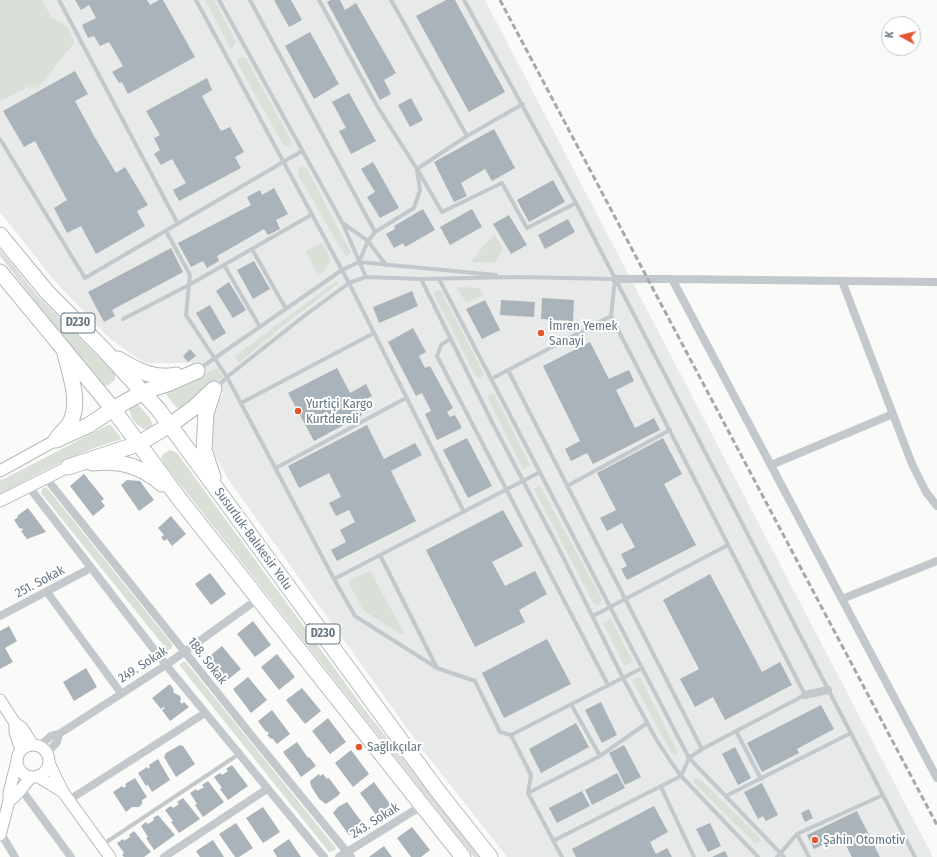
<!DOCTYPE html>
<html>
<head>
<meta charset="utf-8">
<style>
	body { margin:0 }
	#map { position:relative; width:937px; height:857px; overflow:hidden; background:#fafaf8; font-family:"Fira Sans Condensed",sans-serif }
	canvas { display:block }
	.north { position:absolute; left:881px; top:16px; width:40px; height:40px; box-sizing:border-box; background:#fff; border:1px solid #c1c8cd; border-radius:50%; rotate:277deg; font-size:11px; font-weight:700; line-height:16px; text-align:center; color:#657683 }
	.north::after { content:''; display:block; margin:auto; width:14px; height:18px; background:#e4572e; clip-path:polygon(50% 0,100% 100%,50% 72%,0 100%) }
</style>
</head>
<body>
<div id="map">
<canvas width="937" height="857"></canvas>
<div class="north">K</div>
</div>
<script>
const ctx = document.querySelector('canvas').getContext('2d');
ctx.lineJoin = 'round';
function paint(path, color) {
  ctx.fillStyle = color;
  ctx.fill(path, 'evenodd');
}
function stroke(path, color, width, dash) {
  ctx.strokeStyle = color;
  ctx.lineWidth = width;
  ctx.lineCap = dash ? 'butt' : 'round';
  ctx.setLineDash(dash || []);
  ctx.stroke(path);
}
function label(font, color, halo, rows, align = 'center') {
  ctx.font = font + ' "Fira Sans Condensed",sans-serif';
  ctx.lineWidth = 4;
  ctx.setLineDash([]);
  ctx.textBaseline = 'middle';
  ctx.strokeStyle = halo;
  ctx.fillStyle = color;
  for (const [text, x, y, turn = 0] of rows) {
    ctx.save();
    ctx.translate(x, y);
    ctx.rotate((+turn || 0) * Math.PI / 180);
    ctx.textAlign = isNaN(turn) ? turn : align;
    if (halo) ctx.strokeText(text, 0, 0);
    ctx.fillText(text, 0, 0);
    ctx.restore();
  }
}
const built = new Path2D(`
	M0,0H485L933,857H507L422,749L228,479L215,455L210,440L212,416L217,403L224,394L192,363H146L131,354L109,338L53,279L0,212Z`);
const green = new Path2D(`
	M0,0H42L51,17L69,28L74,43L38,88L28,87L0,101Z
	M205,0H214L236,42L231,49Z
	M240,57H245L292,142L289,146H284L237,62Z
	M300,167H304L307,169L350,251V254L347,256L344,254L298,174Z
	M495,235L503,249L494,263L471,262L484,245Z
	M322,243C332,258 334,264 318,276L306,251Z
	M0,249L36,294L115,374V379C112,383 108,386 102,387L0,256Z
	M335,282H338V284L280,328L239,363L235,356Z
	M457,287L479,288L483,293L482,296L467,303L456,288Z
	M437,290H439L441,291L482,370L483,374L482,377L479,378L475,375L434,294Z
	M217,368L223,377L179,408L176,407L165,393L191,382Z
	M491,393L494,394L530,465L523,469L488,398L489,394Z
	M137,403L150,418L153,425L152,429H143C134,423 128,416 130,404Z
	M108,425H111L121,438L120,440C77,451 39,474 0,494V481Z
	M170,450L177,453L365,710L480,857H474L165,465L161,458L163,454Z
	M540,486L602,599L600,604L597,605L594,604L534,489Z
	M45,487L48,489L173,645L171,649L167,650L41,493L42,489Z
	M370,571L404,633L400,634L363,610L348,581Z
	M611,619L633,662L625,666L603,623Z
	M183,662H186L189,666L336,848L335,850L329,852L180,666V664Z
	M640,677L677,751V754L676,755L671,752L632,680Z
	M695,778L700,779L760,838L761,841L755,843L694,783Z`);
const building = new Path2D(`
	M75,0H147L150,5L159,0H163L195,57L128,94L122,82L119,83L112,72L123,66L109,42L100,46L94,36L88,38L82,25L96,18L89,5L81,10Z
	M274,0H291L302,20L289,27Z
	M331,0H340L345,10L356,3L396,73L384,80L391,94L380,100L327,2Z
	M446,0H455L505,92L469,112L416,16Z
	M310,32L339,84L314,99L285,46Z
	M75,71L88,94L75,101L94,136L116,173L125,167L148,205L137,211L145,226L96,254L81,226L67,233L54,208L67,200L35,141L24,147L3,111Z
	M207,78L212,90L202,96L221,131L230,127L244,152L235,157L241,168L179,201L173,190L186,183L172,159L161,165L154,154L160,150L154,138L160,135L146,111Z
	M349,93L376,141L351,154L339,131L346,128L332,102Z
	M411,98L423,120L410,127L398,105Z
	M494,129L515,168L492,181L485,169L461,183L467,196L454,202L434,162Z
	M373,162L399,208L380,218L367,197L375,192L361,169Z
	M553,180L565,202L529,222L517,200Z
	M274,188L288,214L276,220L280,229L268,235L264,229L217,256L219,261L207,268L203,261L191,267L178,243L251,205L247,197L260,190L262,195Z
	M423,209L435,230L405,247L403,243L394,248L386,234L395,229L394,226Z
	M472,209L482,227L450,245L440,227Z
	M509,215L527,245L511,254L493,224Z
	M568,219L575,232L545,249L538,235Z
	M171,248L183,272L112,310L115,316L104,322L88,292Z
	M254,261L270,289L253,299L237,270Z
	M229,282L246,310L233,318L216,291Z
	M412,291L418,306L379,323L373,307Z
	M542,298L574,300L573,321L541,319Z
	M485,300L500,330L482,339L466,309Z
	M501,300L535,302L534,317L500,315Z
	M210,305L226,333L213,341L196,313Z
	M413,328L426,352L419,356L425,368L430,366L453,408L447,412L450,417L455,415L462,428L437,440L425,414L431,411L422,393L416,396L388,342Z
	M590,342L609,379L629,370L634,381L616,390L635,428L654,418L660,430L593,464L587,453L571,461L565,449L580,441L543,366Z
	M190,349L196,356L188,362L183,356Z
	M337,368L350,393L366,384L372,396L357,404L362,415L314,441L288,393Z
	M367,425L384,459L415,443L422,455L391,471L416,521L337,561L331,550L346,542L340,530L355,522L349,510L336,516L329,503L341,497L329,473L299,488L288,466Z
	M467,438L492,486L468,498L443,450Z
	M663,438L682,474L664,484L696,545L627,580L621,569L627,566L621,554L635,547L622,523L607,531L600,518L616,510L597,473Z
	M84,474L104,499L101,501L105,506L93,516L70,486Z
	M127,480L140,481L154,500L139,511L121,485Z
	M28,508L46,532L27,539L21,531L23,530L22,528L20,529L14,520L18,517L17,516Z
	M503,510L523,546L492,562L505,586L535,571L547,594L519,610L525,622L475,647L426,550Z
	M171,516L186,534L172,546L167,539L164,541L161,537L164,535L158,528Z
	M210,573L226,594L211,605L195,584Z
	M710,574L762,672L780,662L792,685L725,720L713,697L695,707L680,679L699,669L663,600Z
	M253,621L271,645L255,657L237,634Z
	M9,626L17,641L5,648L13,662L0,669V631Z
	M547,639L571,684L504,718L482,673Z
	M222,646L241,669L225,682L206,659Z
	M277,654L295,677L279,690L261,667Z
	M86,668L97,687L74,701L63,682Z
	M248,677L267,700L251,713L233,689Z
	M170,684L174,690L173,691L174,693L180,696L181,699L180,702L182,704L184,702L189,707L170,721L162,710L165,708L163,707L161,709L152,698Z
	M302,688L321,711L305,724L286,700Z
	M601,702L617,735L602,743L585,710Z
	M821,705L834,729L797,749L799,753L762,772L747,743Z
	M272,710L290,734L277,744L272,738L271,739L267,735L269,734L267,731L266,732L258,721Z
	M328,718L346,742L330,754L312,731Z
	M576,723L589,747L541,773L529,749Z
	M297,742L308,758L309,757L316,766L301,777L293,765H294L292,764L283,752Z
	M180,745L183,746L195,764L176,777L164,757L166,753Z
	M624,745L641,777L625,785L609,753Z
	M735,747L751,778L738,785L722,754Z
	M351,750L369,774L353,787L335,763Z
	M158,759L170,780L152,792L148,785L146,786L138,773L147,767L148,769L150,767L149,765Z
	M232,765L248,786L228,800L220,789L222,788L214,777L220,773L222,775L228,771L226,769Z
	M617,773L625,788L592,805L585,790Z
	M319,774L320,776L323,774L327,779L329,778L340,793L339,795L326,804L319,799L311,786L310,781Z
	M135,778L147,797L142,800V804L139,807H132L126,812L113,792L122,786L124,788L126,786L125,784Z
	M208,781L224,802L203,817L195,805L197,804L190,793L196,789L197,791L204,787L202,785Z
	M374,782L393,808L379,819L360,793Z
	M762,783L778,815L766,821L763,816L758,819L744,792Z
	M582,791L590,806L557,823L549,808Z
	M183,798L200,819L179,833L171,822L173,821L165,810L171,806L173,808L179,804L177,802Z
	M347,802L364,825L361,830L356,835L351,834L349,835L333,813L338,807Z
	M654,806L668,832L650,842L656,854L667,848L672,857H576L572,849Z
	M263,807L280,832L263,843L246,818Z
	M809,809L813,818L805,822L801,813Z
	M857,811L880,857H852L841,836L814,849L807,835Z
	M158,815L175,835L154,850L146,838L148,837L141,826L146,822L148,824L154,820L153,818Z
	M236,823L253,848L239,857H235L219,834Z
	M710,823L721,846L708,852L696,829Z
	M412,827L430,850L421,857H411L397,838Z
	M134,831L151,852L144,857H124L122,855L124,853L117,843L123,839L124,841L130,837L129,835Z
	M289,839L301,857H277L273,850Z
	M213,840L224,857H200L196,851Z
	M384,846L392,857H369Z
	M725,851L728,857H712Z`);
const lane = new Path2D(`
	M59,0L178,224
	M196,0L349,283L464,512
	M219,0L343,224L366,277
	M250,0L375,232
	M319,0L377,106L417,169L442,212L502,183L527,228L576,203
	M391,0L467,136
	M464,0L576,203L915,857
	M0,139L85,278L302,151
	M344,224L368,241L386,265
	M166,231L190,275L186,315L227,377L334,579L355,616L437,668L475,681L500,732L511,735L531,775L528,793L562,857
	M252,249L286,309
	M359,262L368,241L375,232L414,208L420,190L417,169L467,136L523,104
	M224,265L260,327
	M421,279L493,424L558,547L623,678L656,739L671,762L681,776L758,857
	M439,279L689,758L784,857
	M123,319L189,285L311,215
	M450,339L441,345L437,356L608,685
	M199,369L342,270L359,262L496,275
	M508,370L702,749
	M491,379L611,316
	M217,387L227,377L304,316L349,283L366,277L421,279L515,277L615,279L611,316L805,695L702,749L689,758L681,776L553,841
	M241,403L374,333
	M276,468L406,398
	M567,486L670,430
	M380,555L437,668
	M334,579L540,472
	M593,616L728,545
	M571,704L600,756
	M736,731L761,779
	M511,735L642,668
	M661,787L694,857
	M528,793L600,756L647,723
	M726,796L851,733
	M797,834L809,857
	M102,845L239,754
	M777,857L797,834L883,795`);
const street = new Path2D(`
	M615,279H672L937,282
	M672,279L937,778
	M842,281L912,464L926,492L937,506
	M771,465L893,414
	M46,478L252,736L351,857
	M29,487L166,665L324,857
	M47,592L121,693
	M842,599L937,561
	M0,616L91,568
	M805,695L828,690
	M59,734L166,665L258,599
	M39,746L51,736L59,734L57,742L47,753
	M21,789L71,857
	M69,800L205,713
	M0,832L15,857
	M164,857L267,789
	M339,857L423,805`);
const secondary = new Path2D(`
	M0,471L56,440
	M0,501L68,467
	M0,700L15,723
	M17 761a16 16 0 1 1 32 0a16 16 0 1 1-32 0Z
	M21,750L15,732V723L22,728L33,745
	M17,761L9,793V801C19,795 23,784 32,777
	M49,763L63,792L110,857
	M37,776L63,792
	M0,835L9,801`);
const highway = new Path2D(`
	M0,235L47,292L106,352L158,409L437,790L490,857
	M0,272L113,409L181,501L463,857
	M118,359C137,370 154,380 176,375
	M213,392L206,413L204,450L213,477
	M58,437C61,433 67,428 70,423C81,402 70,375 65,353
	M56,440L89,425L113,409L143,392L170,383L197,371
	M92,463C121,460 141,466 162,484
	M68,467L138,444L170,425L195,407L214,389`);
const rail = new Path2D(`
	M500,0L937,825`);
const markers = [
	[541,333,4,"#e4572e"],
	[298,411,4,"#e4572e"],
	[359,747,4,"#e4572e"],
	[815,840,4,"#e4572e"]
];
const shields = [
	[78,323,34],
	[323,634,34]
];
const shieldNames = [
	["D230",78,323],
	["D230",323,634]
];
const poiNames = [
	["İmren Yemek",549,326],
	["Sanayi",549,341],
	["Yurtiçi Kargo",306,404],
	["Kurtdereli",306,419],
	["Sağlıkçılar",367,747],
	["Şahin Otomotiv",823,840]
];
const streetNames = [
	["Susurluk-Balıkesir Yolu",253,539,54],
	["251. Sokak",40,582,-28],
	["188. Sokak",207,661,52],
	["249. Sokak",143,665,-33],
	["243. Sokak",375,821,-32]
];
paint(built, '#e8e9e9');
paint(green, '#dadfd7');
paint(building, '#aab3b9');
stroke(secondary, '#b3babf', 13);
stroke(highway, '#b4b9bd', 17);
stroke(lane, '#c3c8cc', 4);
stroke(street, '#c3c8cc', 8);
stroke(secondary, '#fff', 11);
stroke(highway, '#fff', 15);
stroke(rail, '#a2aab0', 3, [6, 3]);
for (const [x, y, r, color] of markers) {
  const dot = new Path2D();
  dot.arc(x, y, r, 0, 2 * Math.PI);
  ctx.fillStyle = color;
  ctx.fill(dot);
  stroke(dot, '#fff', 1.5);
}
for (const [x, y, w] of shields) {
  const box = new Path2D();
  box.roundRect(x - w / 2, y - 10, w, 20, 3);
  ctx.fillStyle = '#fff';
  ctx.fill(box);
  stroke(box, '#657683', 1);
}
label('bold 12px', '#657683', null, shieldNames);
label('13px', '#657683', '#fff', poiNames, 'left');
label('13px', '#657683', '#fff', streetNames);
</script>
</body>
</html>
